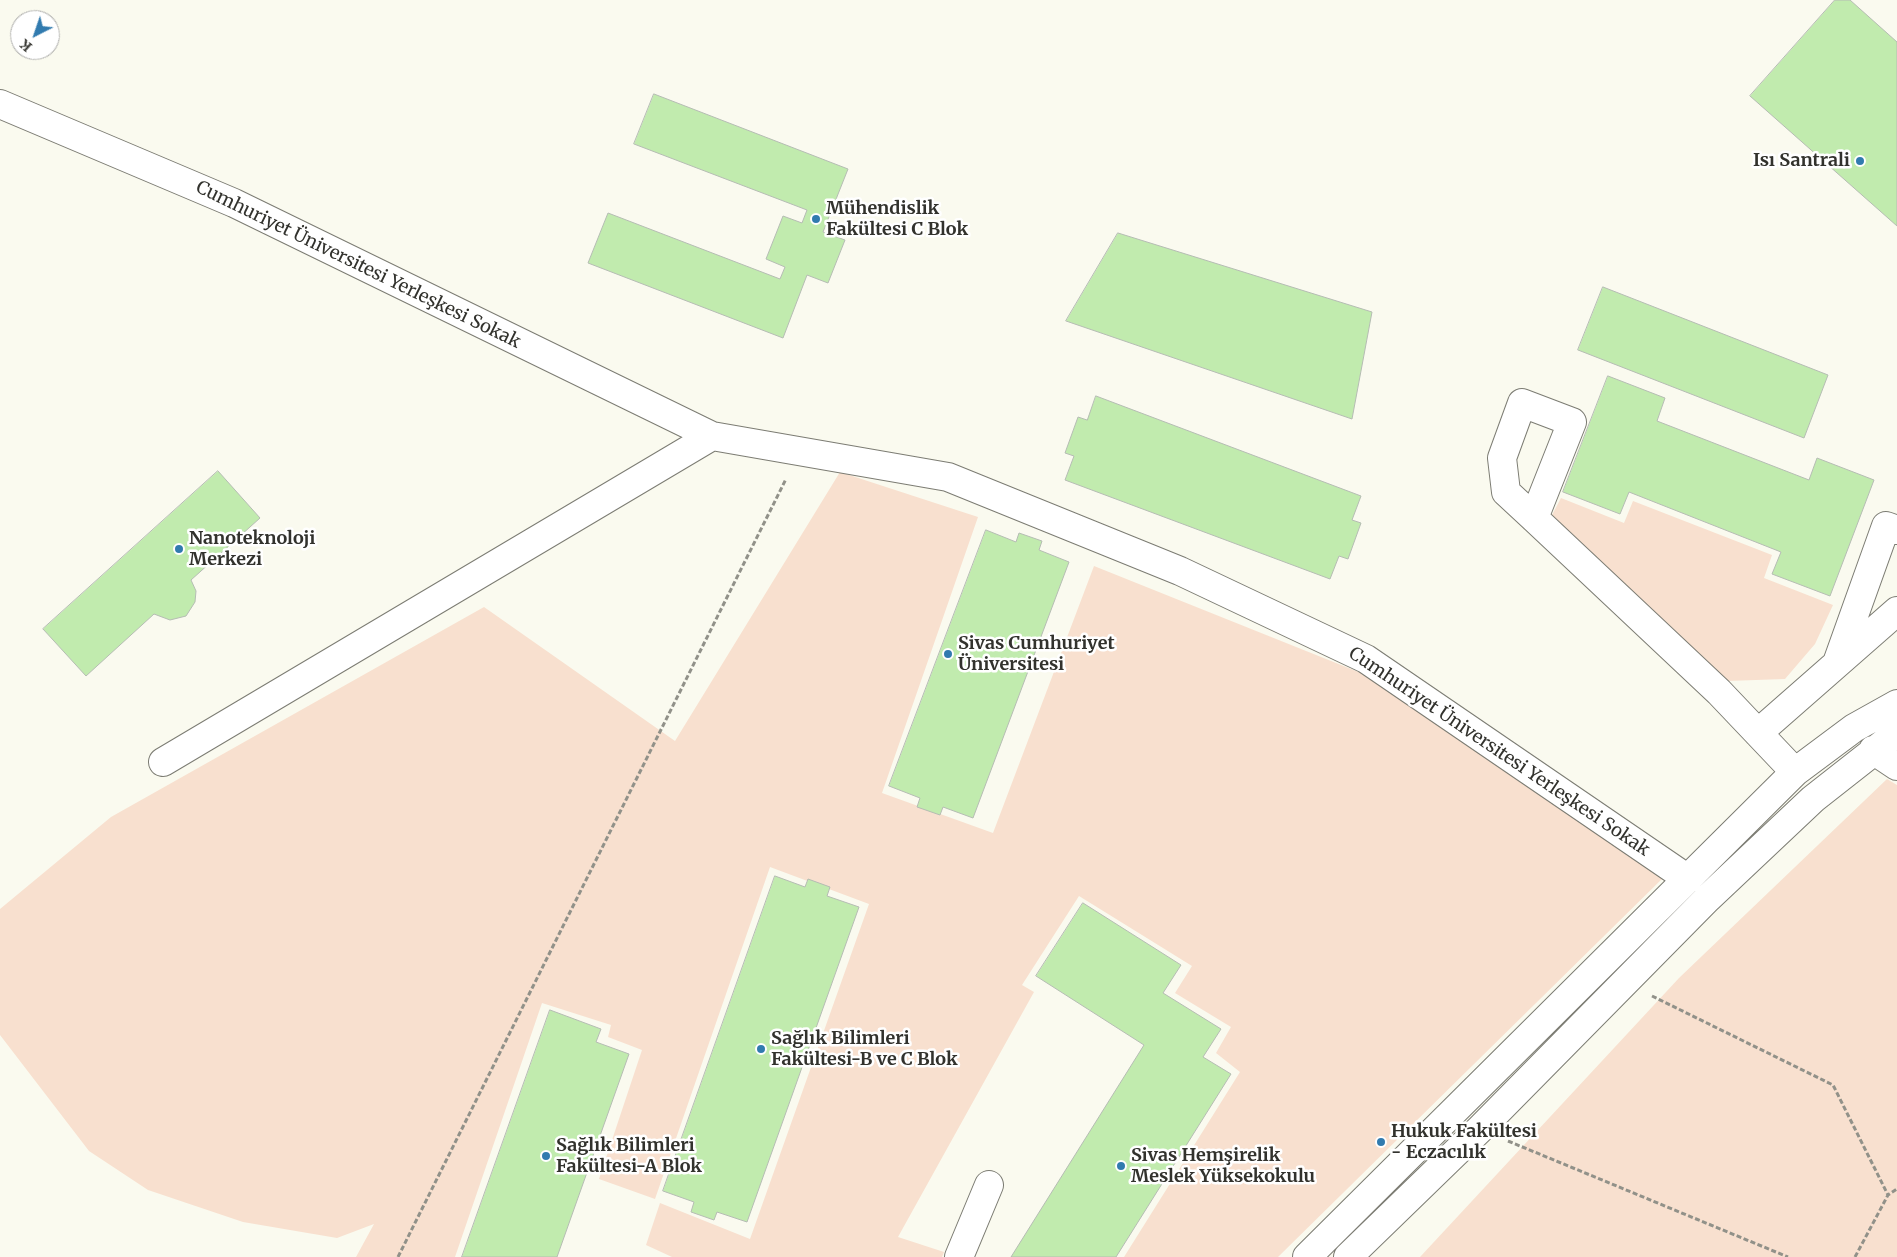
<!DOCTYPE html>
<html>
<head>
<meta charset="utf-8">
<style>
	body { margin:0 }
	#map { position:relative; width:1897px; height:1257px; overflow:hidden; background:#fafaef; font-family:Merriweather,serif }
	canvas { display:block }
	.north { position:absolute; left:10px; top:10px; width:50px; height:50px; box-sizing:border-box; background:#fff; border:1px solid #adadab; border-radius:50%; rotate:221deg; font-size:14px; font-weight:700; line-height:20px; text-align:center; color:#32322d }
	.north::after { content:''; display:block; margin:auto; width:18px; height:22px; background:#317baf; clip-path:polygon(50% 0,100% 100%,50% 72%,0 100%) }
</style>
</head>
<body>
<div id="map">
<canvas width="1897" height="1257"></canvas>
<div class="north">K</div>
</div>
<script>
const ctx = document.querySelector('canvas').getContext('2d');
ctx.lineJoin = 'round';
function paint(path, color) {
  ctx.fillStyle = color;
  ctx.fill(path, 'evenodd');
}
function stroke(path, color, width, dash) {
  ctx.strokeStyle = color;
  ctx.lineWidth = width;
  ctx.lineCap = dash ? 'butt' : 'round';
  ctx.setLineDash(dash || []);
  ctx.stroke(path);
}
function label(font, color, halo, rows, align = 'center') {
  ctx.font = font + ' Merriweather,serif';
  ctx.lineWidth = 5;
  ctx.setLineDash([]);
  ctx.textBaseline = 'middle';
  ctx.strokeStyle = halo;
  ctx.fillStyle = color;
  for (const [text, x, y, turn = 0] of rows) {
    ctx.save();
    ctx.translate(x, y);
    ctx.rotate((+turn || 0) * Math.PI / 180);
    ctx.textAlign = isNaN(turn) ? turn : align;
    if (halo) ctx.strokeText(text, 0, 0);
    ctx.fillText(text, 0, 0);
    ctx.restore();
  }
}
const green = new Path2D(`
	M840,472L978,517L882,793L993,833L1094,566L1361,673L1665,876L1278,1257H1124L1240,1072L1216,1053L1231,1027L1175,993L1192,966L1079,896L1022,985L1034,992L898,1237L944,1252L942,1257H672L646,1245L660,1203L750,1239L869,904L770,867L655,1199L599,1179L642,1050L608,1037L611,1025L542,1003L455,1257H356L374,1224L337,1238L243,1222L148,1190L89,1151L0,1035V909L111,817L484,607L675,741Z
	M1561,498L1624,523L1633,501L1772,555L1764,578L1833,605L1815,644L1785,679L1727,681L1552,515Z
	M1887,779L1897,785V1257H1420L1679,978Z`);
const building = new Path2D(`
	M1835,0H1850L1897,42V226L1750,96Z
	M654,94L848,169L823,232L845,240L828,283L807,275L783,338L588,263L608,213L780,279L785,267L766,259L783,216L802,223L807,210L634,144Z
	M1118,233L1372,312L1352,419L1066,321Z
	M1603,287L1828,375L1804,438L1578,350Z
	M1608,376L1665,398L1657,421L1809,480L1817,458L1874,480L1830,596L1772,574L1781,552L1629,492L1620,514L1563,492Z
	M1096,396L1361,496L1352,520L1361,523L1348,559L1339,556L1330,579L1065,480L1074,456L1065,453L1078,417L1087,420Z
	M218,471L260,518L191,580L196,591L195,602L186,616L170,620L154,614L86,676L43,629Z
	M986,530L1016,542L1019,533L1042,541L1039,550L1069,562L973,818L943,807L940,815L917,807L920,798L889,786Z
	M775,876L805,887L808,879L830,887L827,896L859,907L747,1222L717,1212L714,1220L691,1212L694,1202L663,1191Z
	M1083,903L1181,965L1163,993L1221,1029L1203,1057L1231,1074L1116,1257H1011L1144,1045L1036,976Z
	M550,1010L601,1029L596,1042L629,1054L557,1257H462Z`);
const path = new Path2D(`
	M1652,996L1833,1085L1888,1195
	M1508,1141L1788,1257
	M398,1257L786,479
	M1855,1257L1888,1195L1897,1189`);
const minor = new Path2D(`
	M0,104L234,203L712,436
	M1534,518L1572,422L1522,403L1502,458L1506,492L1534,518L1719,692L1795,772
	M1837,663L1886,526L1897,530
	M1758,733L1897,611
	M1873,750L1897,766
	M163,762L712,436L948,477L1180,571L1366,659L1688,879
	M959,1257L989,1185
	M1307,1257L1795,772L1854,728L1897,704
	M1348,1257L1480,1129L1708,898L1813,799L1897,733`);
const markers = [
	[1860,161,5,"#317baf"],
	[816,219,5,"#317baf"],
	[179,549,5,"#317baf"],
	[948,654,5,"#317baf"],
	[761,1049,5,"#317baf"],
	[1381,1142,5,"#317baf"],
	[546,1156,5,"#317baf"],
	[1121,1166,5,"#317baf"]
];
const poiNames = [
	["Isı Santrali",1850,161,"right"],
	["Mühendislik",826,209],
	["Fakültesi C Blok",826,230],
	["Nanoteknoloji",189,539],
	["Merkezi",189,560],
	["Sivas Cumhuriyet",958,644],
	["Üniversitesi",958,665],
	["Sağlık Bilimleri",771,1039],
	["Fakültesi-B ve C Blok",771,1060],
	["Hukuk Fakültesi",1391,1132],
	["- Eczacılık",1391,1153],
	["Sağlık Bilimleri",556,1146],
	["Fakültesi-A Blok",556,1167],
	["Sivas Hemşirelik",1131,1156],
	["Meslek Yüksekokulu",1131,1177]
];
const streetNames = [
	["Cumhuriyet Üniversitesi Yerleşkesi Sokak",358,265,26],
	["Cumhuriyet Üniversitesi Yerleşkesi Sokak",1499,752,34]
];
paint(green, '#f8e0cf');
paint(building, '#c1ebae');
stroke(building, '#b5bcb3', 1);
stroke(minor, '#7c7c73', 30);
stroke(path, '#919189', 3, [5, 2.5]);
stroke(minor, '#fff', 28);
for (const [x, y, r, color] of markers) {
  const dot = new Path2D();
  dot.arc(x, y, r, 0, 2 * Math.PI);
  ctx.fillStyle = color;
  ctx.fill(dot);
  stroke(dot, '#fff', 2);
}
label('bold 18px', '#32322d', '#fff', poiNames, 'left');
label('18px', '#32322d', '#fff', streetNames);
</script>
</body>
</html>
